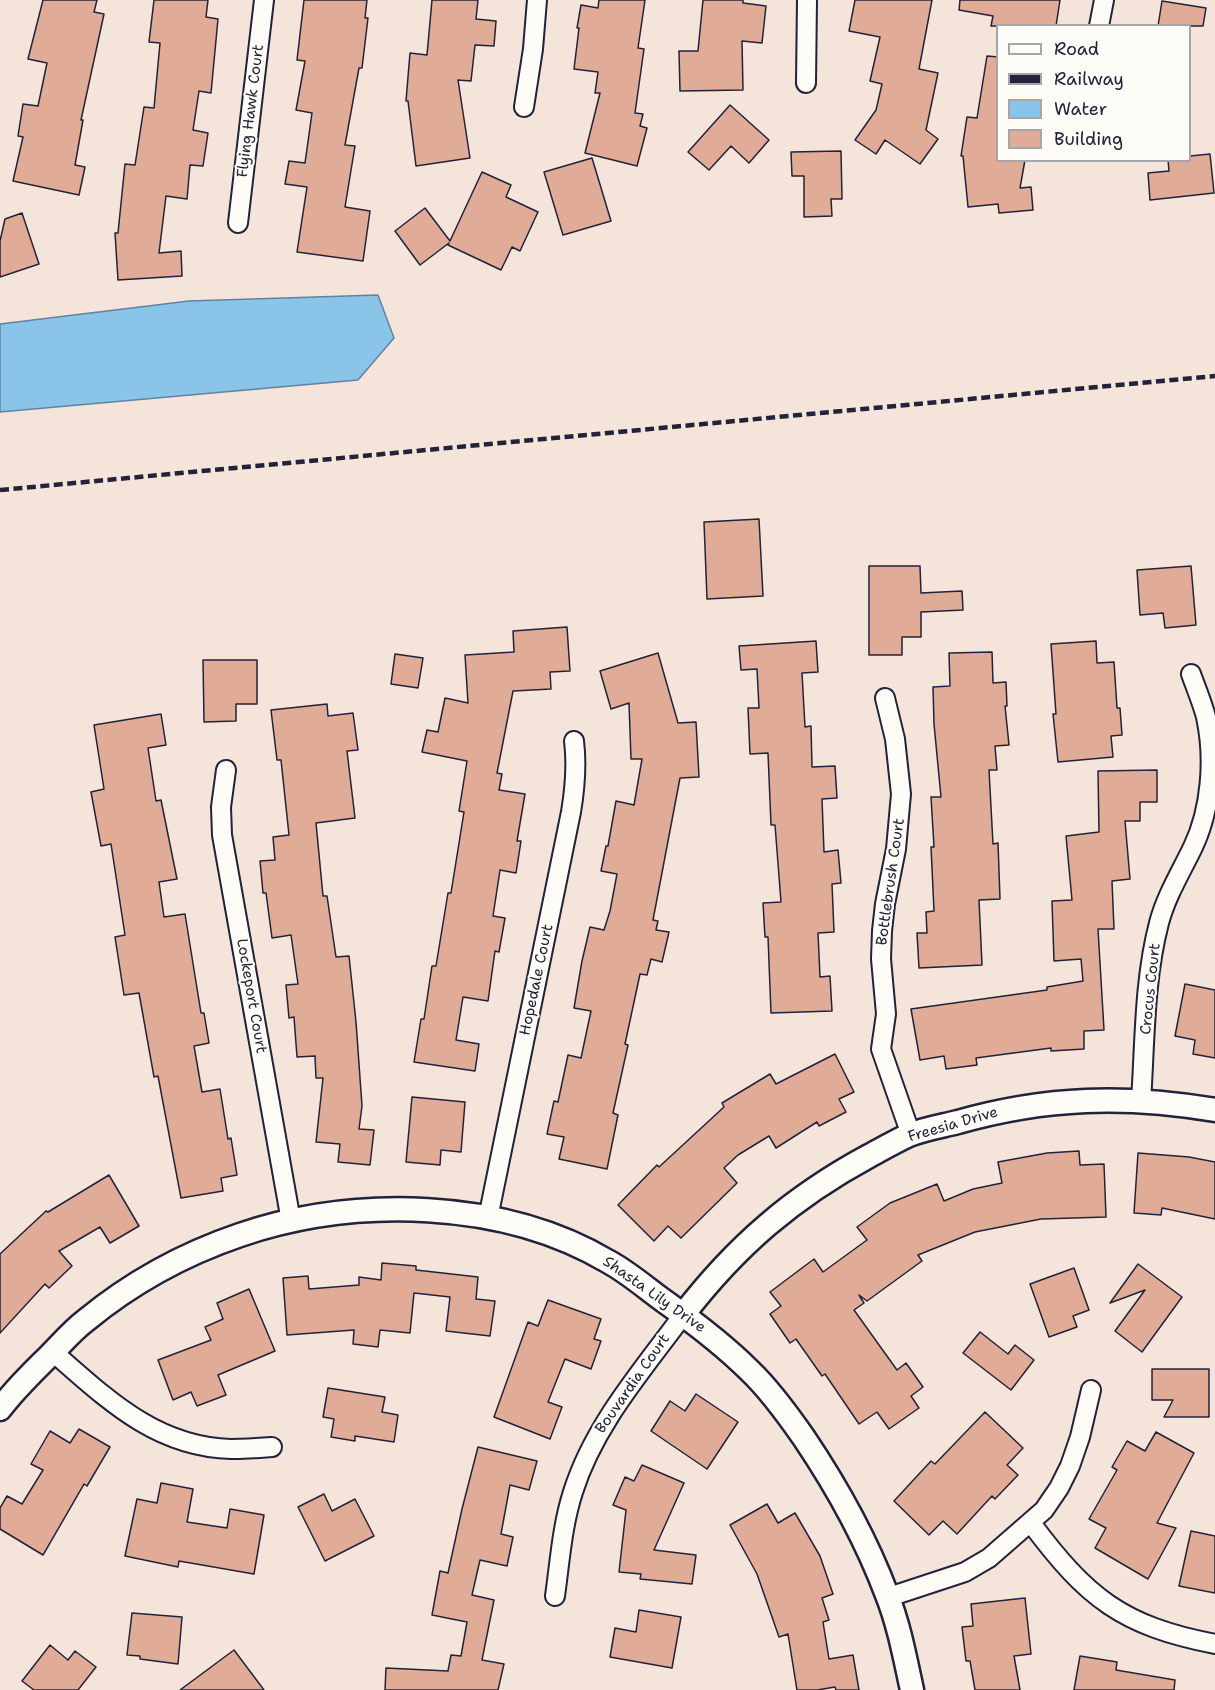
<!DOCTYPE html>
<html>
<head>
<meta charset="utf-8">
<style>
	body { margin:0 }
	#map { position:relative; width:1215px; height:1690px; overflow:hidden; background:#f5e4da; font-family:"Shantell Sans",sans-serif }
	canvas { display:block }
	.legend { position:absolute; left:996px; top:24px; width:195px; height:138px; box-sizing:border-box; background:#fdfcf7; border:2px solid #a5a5ac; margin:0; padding:8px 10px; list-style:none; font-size:18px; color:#22223b }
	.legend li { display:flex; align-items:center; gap:12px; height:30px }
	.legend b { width:30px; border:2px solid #a5a5ac }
</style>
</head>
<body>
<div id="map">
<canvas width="1215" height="1690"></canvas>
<ul class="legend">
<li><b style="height:8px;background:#fdfcf7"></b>Road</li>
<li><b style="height:8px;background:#22223b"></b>Railway</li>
<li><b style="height:16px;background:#8ac4e9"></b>Water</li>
<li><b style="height:16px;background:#e1ac97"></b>Building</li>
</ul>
</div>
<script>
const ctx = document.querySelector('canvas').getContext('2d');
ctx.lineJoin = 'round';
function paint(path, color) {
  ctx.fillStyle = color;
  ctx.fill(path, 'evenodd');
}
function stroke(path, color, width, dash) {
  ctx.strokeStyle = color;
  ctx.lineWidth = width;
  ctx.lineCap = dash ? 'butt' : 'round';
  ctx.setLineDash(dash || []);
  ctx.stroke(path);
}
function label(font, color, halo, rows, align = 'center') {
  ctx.font = font + ' "Shantell Sans",sans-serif';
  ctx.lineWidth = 4.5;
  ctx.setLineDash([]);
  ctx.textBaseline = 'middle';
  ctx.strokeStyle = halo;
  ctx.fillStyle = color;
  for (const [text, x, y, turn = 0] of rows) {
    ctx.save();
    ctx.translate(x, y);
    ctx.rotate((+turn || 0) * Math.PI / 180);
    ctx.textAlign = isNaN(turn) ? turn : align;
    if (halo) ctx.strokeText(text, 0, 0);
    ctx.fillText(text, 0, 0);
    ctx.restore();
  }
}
const water = new Path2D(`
	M378,295L394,338L358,380L0,412V324L189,301Z`);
const building = new Path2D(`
	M43,0H97L94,12L104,14L81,120H83L75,165L85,167L79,195L13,181L23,137L18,136L23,104L38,106L47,63L28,59Z
	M154,0H208L206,17L218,19L211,93L199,91L193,130L208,133L203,166L190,165L187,199L166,196L159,253L181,251L182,276L118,280L115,233H118L125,164L135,165L144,107L154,108L160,43L149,42Z
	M304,0H367L365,18H368L362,68H359L345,145L355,146L345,207L370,211L363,261L297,252L307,187L285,184L289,161L305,163L312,113L296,110L305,61L297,60Z
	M432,0H478L476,19L496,21L494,46L475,45L471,81L458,80L470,158L416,166L408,101H406L410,53L427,55Z
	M599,0H645L638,48L644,49L635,113L643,114L640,126L647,128L637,166L585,153L600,93H595L598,72L574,69L579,28H577L581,5L598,8Z
	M703,0H743V3L766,6L762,43L742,41L743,90L680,91L679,51H698Z
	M855,0H932L919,69L938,73L926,130L938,139L920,164L885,140L876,154L855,140L876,110L882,84L870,81L880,37L849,31Z
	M960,0H1060L1056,26H991L993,16L959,10Z
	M1162,1L1206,8L1203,26H1158Z
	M987,56L998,57V160H1025L1020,188L1031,187L1033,210L999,213L998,204L968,207L963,156H961L967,117L977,118Z
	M730,105L769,140L749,163L731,146L709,170L688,152Z
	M841,151L842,199H831L832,216L804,217V176H792L791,152Z
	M1210,154L1214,193L1150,200L1148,173L1169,171L1168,160H1190V156Z
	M592,158L611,221L563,235L544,172Z
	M482,172L511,185L506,197L538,212L520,251L512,247L501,270L448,245L449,243L420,265L395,231L425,208L450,241Z
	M22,213L39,264L0,277V241L5,219Z
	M759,519L763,596L707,599L704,522Z
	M869,566H920L921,593L962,591L963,610L921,612V637H902V655H869Z
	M1191,566L1196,625L1165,628L1163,613L1140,615L1137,570Z
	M567,627L570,671L550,672L551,689L513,691L497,773L502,774L499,790L525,794L517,841H521L516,873L500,870L493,916L505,918L499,952L495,951L488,1001L463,997L456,1040L479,1044L475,1071L414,1062L421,1019H424L432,966H436L448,893H451L464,812L459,811L467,761L422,752L427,730L438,732L445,698L468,703L465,655L514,652L513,631Z
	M816,641L818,672L802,673L805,727L811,726L812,767L835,766L837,798L822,799L824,852L838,850L841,883L832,884L834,932L818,933L820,977L830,976L832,1011L771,1013L768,937H765L763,903L781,902L775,825H771L768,753L750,754L748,708H759L757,669L741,670L739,646Z
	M1096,641L1097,663L1114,662L1117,708H1120L1122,735L1111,736L1113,757L1058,762L1053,714H1056L1051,644Z
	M992,652L993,683L1006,682L1007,706H1005L1009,745L995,746L997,770H989L993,844L998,843L1000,899L979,900L982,965L919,968L917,933H927L926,912L934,911L931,847H934L931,797H941L934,724L933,687L950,686L949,653Z
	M658,653L678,723L696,722L699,777L680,778L653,920L658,921L656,930L669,932L662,962L651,959L647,975L640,974L625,1044L628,1045L613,1113L618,1115L607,1169L559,1159L564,1137L547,1134L554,1101L558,1102L568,1055L581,1058L591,1011L574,1008L582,961L590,927L604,930L610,911L617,874L601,871L606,846H608L616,801L634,805L642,759H631L629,703L611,709L600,671Z
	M395,654L423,658L418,688L391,684Z
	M203,660H257V704H236V721L204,722Z
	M327,704L328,716L353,713L358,750L347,751L355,818L316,823L323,896H327L336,957L349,956L356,1022L362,1106L359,1129L374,1130L370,1165L338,1162L340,1144L316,1142L323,1078H316L315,1056L297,1057L294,1017L289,1018L286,985L298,984L291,935L272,938L266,893H263L260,861L275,860L273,837L289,835L281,760H277L271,710Z
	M161,714L166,745L148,748L156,801L161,800L177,879L159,882L164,917L185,914L201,1013H204L209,1043L194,1046L202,1092L220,1089L228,1139L231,1138L237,1175L221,1178L223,1191L181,1198L158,1076L154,1077L139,993L124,995L115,937L125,935L111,844L101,846L91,792L104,789L94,725Z
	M1157,770V802H1140V821H1125L1130,879L1112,881L1114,929H1098L1104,1030L1084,1031V1049L1051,1051V1048L976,1058L977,1065L946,1069L944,1056L920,1060L911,1009L1047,990V987L1083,981L1081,959L1054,961L1052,901L1072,900L1066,836L1099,832L1098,771Z
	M1185,984L1215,990V1058L1193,1054L1195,1040L1175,1036Z
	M835,1054L854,1092L839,1099L846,1112L819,1126L817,1122L776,1148L769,1136L738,1155L724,1168L737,1183L681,1238L668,1226L654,1241L618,1205L657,1165L659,1167L724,1107L722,1103L770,1074L776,1084Z
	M412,1097L465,1102L461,1152L441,1150L440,1165L406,1162Z
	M1079,1151L1080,1165L1104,1164L1106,1217L1041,1219L975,1232L918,1255L922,1261L867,1301L859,1295L864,1303L854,1310L897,1370L906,1363L923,1387L911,1396L919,1408L889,1429L877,1412L859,1424L825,1374L822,1376L796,1339L790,1343L770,1314L781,1306L770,1292L814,1259L823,1272L867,1240L857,1227L890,1203L937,1184L944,1201L973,1189L1002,1183L998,1162L1047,1153Z
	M1138,1153L1189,1157L1215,1162V1219L1162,1208L1161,1215L1134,1213Z
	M109,1175L139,1226L110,1243L100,1227L59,1251L72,1266L49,1288L45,1284L0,1333V1254L46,1211L48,1212Z
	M382,1263L416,1266V1270L478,1277L476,1299L495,1301L490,1336L446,1331L450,1297L414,1293L410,1333L380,1330L378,1347L353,1344L354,1330L287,1335L283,1278L308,1276L309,1289L359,1285V1277L381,1280Z
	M1138,1264L1182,1297L1142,1352L1115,1331L1145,1290L1110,1303Z
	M1074,1268L1089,1310L1073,1316L1077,1327L1049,1337L1030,1284Z
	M249,1289L275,1351L218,1375L226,1395L197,1406L191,1392L173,1400L158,1360L211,1340L205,1327L223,1319L217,1303Z
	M548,1300L601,1319L594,1339L601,1341L591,1369L565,1359L548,1402L562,1407L550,1439L494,1417L528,1322L538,1326Z
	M980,1332L1008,1354L1015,1345L1034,1360L1011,1390L963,1353Z
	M1152,1369H1209V1417H1164L1173,1400H1152Z
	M328,1388L385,1397L382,1412L398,1415L394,1442L355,1436V1441L331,1437L334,1419L323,1417Z
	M696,1394L738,1422L707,1469L651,1431L670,1401L685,1411Z
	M985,1412L1023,1448L1007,1465L1018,1475L995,1499L992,1496L957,1534L943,1521L929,1535L894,1501L931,1461L935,1464Z
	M79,1429L110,1447L87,1486L84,1484L43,1555L0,1529V1508L7,1496L22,1504L43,1470L31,1464L50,1431L70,1443Z
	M1156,1432L1194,1453L1157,1523L1176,1528L1148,1579L1095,1548L1106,1528L1089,1519L1117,1470L1112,1467L1127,1441L1145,1451Z
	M478,1447L537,1461L529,1490L510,1485L501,1534L513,1537L507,1566L480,1560L472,1595L494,1600L482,1660L504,1664L498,1690H385L386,1668L448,1671L451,1655L461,1656L467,1622L432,1615L440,1571L448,1573L462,1509Z
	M642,1465L684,1483L654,1550L696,1555L692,1584L640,1579L641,1574L619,1572L626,1510L613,1505L625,1477L634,1481Z
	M161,1483L193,1489L187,1522L227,1528L230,1509L264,1515L254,1574L179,1561L178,1567L125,1556L137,1499L157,1503Z
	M324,1494L332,1511L355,1499L374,1536L325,1561L298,1507Z
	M767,1504L778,1523L795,1513L820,1556L833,1594L822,1598L829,1620L823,1622L829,1659L853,1655L859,1690H836L835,1687L817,1690H797L788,1634L779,1637L757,1574L730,1525Z
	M1191,1531L1215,1536V1593L1179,1586Z
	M1025,1598L1031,1654L1014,1656L1020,1690H975L970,1661H966L962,1627L973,1626L971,1604Z
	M639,1610L681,1617L672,1668L610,1657L615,1628L636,1632Z
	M132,1613L182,1617L178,1664L140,1659V1656L127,1655Z
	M50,1645L68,1660L75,1651L96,1667L78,1690H34L22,1681Z
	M234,1650L264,1690H180Z
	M1080,1656L1117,1662L1116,1670L1175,1680L1174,1690H1074Z`);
const minor = new Path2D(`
	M1099,26L1104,0
	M806,83L807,0
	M524,107L533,49L537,0
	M238,223L264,0
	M885,698L895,739L901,794L896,849L885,904L882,931L881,959L886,1014L881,1049L911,1135
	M226,770L221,807L222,835L291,1221
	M1141,1101C1145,1042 1144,980 1159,923C1166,896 1181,872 1193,847C1211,809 1215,759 1206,717C1202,702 1196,688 1191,674
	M488,1218L571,812C575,788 577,765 574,741
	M53,1352C106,1398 155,1447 231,1449C245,1449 259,1448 272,1447
	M1031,1523C1087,1598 1122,1626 1215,1644
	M555,1596C560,1561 562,1526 573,1492C594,1425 642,1371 683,1315
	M889,1597L965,1572L989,1558L1044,1510L1059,1488L1070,1466L1080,1437L1091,1390`);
const tertiary = new Path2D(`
	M683,1315C736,1246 793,1197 869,1156C882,1149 896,1141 909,1135C924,1129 942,1126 958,1122C1046,1097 1125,1095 1215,1110
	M0,1409C15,1389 32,1373 50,1355C61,1344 72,1331 85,1321C131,1283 184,1254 240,1235C355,1196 503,1199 609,1262C629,1273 646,1288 664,1301C695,1323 724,1345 750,1371C770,1390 788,1415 804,1438C837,1487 866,1539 887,1595C899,1625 905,1658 912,1690`);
const rail = new Path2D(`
	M0,490L1215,376`);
const streetNames = [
	["Flying Hawk Court",251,111,-83],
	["Bottlebrush Court",891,882,-82],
	["Hopedale Court",537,980,-78],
	["Crocus Court",1151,989,-84],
	["Lockeport Court",251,996,80],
	["Freesia Drive",953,1125,-16],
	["Shasta Lily Drive",654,1295,35],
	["Bouvardia Court",633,1384,-55]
];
paint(water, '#8ac4e9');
stroke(water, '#6083a3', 1.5);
paint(building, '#e1ac97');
stroke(building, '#22223b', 1.5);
stroke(minor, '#22223b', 22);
stroke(tertiary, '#22223b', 27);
stroke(minor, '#fdfcf7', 18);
stroke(tertiary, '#fdfcf7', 22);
stroke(rail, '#22223b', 4.5, [9, 4.5]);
label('15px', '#22223b', '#fdfcf7', streetNames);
</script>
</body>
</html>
